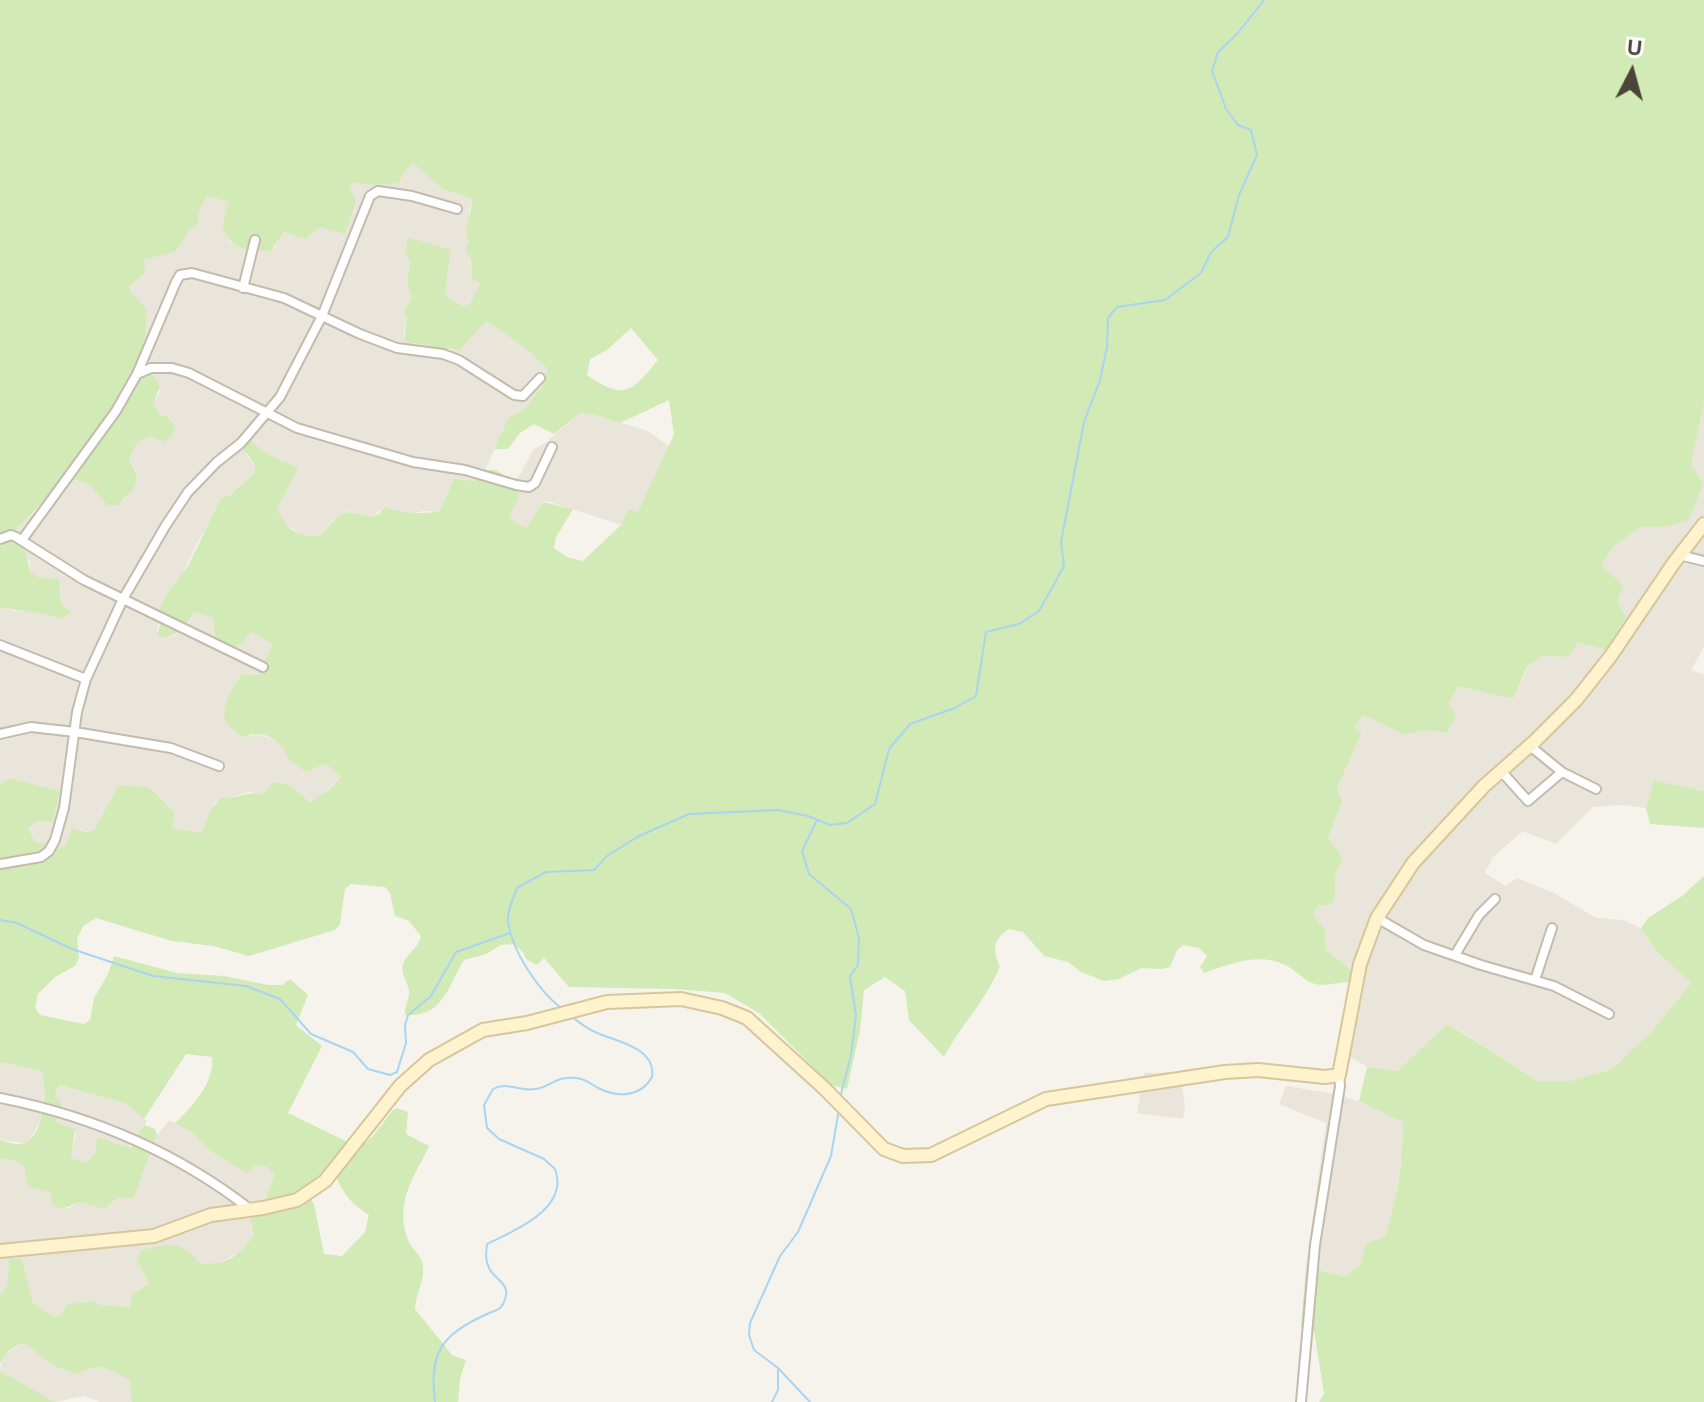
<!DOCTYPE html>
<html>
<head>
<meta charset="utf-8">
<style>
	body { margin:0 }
	#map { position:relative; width:1704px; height:1402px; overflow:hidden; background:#f6f3ec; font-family:"DM Sans",sans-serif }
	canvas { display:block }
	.north { position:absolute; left:1592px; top:32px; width:80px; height:80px; -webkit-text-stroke:6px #fff; paint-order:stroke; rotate:6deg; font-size:22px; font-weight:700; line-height:32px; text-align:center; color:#4b4439 }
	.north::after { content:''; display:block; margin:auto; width:28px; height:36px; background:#4b4439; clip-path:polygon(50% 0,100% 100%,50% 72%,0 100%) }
</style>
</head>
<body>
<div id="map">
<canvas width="1704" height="1402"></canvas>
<div class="north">U</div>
</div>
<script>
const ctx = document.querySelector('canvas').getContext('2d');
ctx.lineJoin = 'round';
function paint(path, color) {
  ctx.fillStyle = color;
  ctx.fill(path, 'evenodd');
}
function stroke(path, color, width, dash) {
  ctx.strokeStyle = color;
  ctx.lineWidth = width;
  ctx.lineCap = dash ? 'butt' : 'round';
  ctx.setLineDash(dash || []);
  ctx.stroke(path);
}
const residential = new Path2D(`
	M413,163L442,189L473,199L469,211V262L472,264L471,276L480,284L471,304L463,306L450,299L445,293L449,266L410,261L407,284L412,298L403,313L407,318L403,337L414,343L451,350L486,321L525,348L549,369L543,386L523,410L509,417L485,470L478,481L454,479L439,512L423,511L407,515L384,507L372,517L347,511L334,519L319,536H303L283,522L277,509L288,488L281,459L265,455L251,440L246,455L255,465V473L229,496L201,536L159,621L157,632L160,638L174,636L188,625L194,612L213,618L215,639L232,646L242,643L251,631L274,644L259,675L251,674L231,727L249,737L256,734L277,740L306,772L326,764L341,777L322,795L308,802L292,786L275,781L265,794L249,792L215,802L202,833L172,828L175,813L149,787L118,785L94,830L87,832L80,829L65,847L34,842L28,828L60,791L9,778L0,784V610L4,606L15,611L49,613L61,619L71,613L61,603L60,588L51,580L40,578L29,571L30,561L22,549L16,528L38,509L46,496L65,478L83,481L100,492L104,504L125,500L137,478L136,471L129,460L137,441L175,426L168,416H162L153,404L160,391L151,365L143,355L129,286L144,273V260L177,250L189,231L198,224L199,212L207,196L228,202L222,228L230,243L274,248L284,232L309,238L351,182L361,183L405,171Z
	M1704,403V647L1691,670L1704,675V791L1654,780L1646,808L1622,805L1593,807L1556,844L1523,831L1493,857L1485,873L1505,886L1517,878L1554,893L1596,918L1623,920L1641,928L1657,952L1691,983L1652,1031L1612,1069L1570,1081H1538L1449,1024L1397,1071L1367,1067L1340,1051L1351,970L1325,949V931L1312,915L1319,905L1335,896V876L1343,858L1328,840L1342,801L1337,788L1362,733L1354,726L1364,715L1404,735L1425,730L1447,733L1449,704L1458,686L1513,699L1528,667L1542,656L1568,657L1577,642L1617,603L1600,566L1613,547L1641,527H1664L1691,465Z
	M580,413L596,415L648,431L669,446L638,512L628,509L621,525L547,501L543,502L526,528L509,518L519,496L518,478L534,449L545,443Z
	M0,1062L42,1071L45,1080L42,1117L31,1139L24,1143L0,1140Z
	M1180,1072L1185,1106L1183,1119L1137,1113L1144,1073Z
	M59,1085L127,1104L141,1115L147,1121L131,1148L111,1141L97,1148L87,1164L70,1158L76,1134L74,1129L56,1122L55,1093Z
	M1286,1086L1334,1094L1359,1101L1403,1121V1145L1394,1207L1385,1236L1366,1244L1360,1265L1344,1277L1306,1266L1326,1123L1279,1104Z
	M169,1120L193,1132L210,1151L247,1172L256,1165L265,1167L274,1175L262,1209L250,1224L254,1235L239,1252L217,1265L200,1263L174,1245L141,1250L137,1261L149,1283L135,1291L130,1307L101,1305L95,1301L67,1304L61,1315L53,1316L33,1303L27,1285L9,1259L7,1286L0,1295V1158L23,1163L27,1168L29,1187L50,1192L52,1204L66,1209L80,1202L104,1209L118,1198H130L140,1182L157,1135Z
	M23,1343L55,1366L84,1370L90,1366L104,1365L129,1380L132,1402H100L84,1396L55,1402L43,1396L0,1371L3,1355Z`);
const green = new Path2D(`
	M0,0H1704V403L1691,465L1703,483L1689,520L1664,527H1641L1613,547L1601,565L1623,585L1617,603L1626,616L1606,650L1578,642L1568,657L1542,656L1527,667L1513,699L1458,686L1449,704L1456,715L1447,733L1425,730L1404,735L1364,715L1354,726L1362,733L1337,788L1342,801L1328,839L1343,858L1335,876V896L1331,905H1319L1313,914L1325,931V949L1351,970L1350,982C1337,981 1325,988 1312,983C1302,979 1295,969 1285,965C1259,952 1229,964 1204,973L1200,967L1207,956L1199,948L1183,945L1177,950L1170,967L1162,969L1141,968L1119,979L1104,981L1081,972L1068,962L1044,956L1023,932L1009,929C993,939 992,951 1000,966C985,1003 961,1024 944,1057L909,1020L905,991L885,977L864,990L860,1030L847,1089L831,1085L759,1013L725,993L675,989L569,987L544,958L537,965L526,959L523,952L513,944L501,945L486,954L464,960C448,986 443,1018 405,1015C404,1005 410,1000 409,990C407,981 400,973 403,964C407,953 418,949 421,936L409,921L395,916L390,893L385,887L351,884L345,889L340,924L335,930L249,956L213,946L172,941L96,918L83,926L77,939L79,958L75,966L55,977L38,994L35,1008L40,1015L84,1024L90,1020L94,998L108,974L114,956L177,973L224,976L268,985H282L290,979L308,995L296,1025L322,1046L288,1113L360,1148L374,1135L393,1110L397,1108L408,1112L406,1134L429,1146C414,1178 394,1202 408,1240C412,1250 422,1255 423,1266C425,1281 415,1295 415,1309L452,1355L466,1360L460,1379L458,1402H132L129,1380C104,1366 103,1362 76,1374L55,1366L23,1343L9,1350L0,1363V1295L7,1286L9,1259H22L33,1303L53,1316L61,1315L67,1304L95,1301L101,1305L130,1307L132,1294L149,1283L137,1261L141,1250C172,1244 177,1239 200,1263C228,1266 237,1256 254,1235L250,1221L262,1209L274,1175L266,1167L256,1165L247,1173L210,1151L193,1133L175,1123C192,1107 215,1082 212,1057L186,1054L144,1119L127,1104L60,1085L56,1090L55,1097L62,1103L56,1122L75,1129L71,1158L87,1163L96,1151L97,1137L131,1148L144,1125L155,1129L157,1135L134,1198H118L104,1209L80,1202L62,1209L52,1204L50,1192L29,1187C21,1161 31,1165 0,1158V1140C8,1142 18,1146 25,1143C45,1135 47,1087 42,1071L0,1062V784L9,778L60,791L53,821H36L28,828L35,842L65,847L72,828L87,832L94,830L118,785L149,787L175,813L172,828L202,833L211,809L221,798C237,799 247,791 264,794L274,781L292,786L309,802L329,790L341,777L326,764L306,772L288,759C286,746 270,733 256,734C251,734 247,737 242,737C237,731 231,729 227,723C218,713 234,682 243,674L259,675L273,644L251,632L242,643L232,647L215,639L213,618L194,612C186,628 178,636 160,638L157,635L160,625L155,619L167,594L188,566L221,498L229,496L255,473V465L243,448L251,440C268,458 278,457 298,468L277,509C286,529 297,537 319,536C345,512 334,507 372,517L379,514L384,507C407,515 416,513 439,512L454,479L477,481L485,470H496L512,480L518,478L519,496L509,518L526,528L543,502L573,509L556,537L554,548L567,557L583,561L621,525L628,509L638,512L674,434L669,400L620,423L596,415L580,413L554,434L534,424L520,433L508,449H494L509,417L523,410L543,386L548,369L525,348L486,321L460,349H444L404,341L407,318L403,313L412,298L407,284L410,261L405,255L408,237L451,250L445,293L450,299L463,306L470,304L480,284L471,278L472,265L466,249L469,241L466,231L473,199L442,189L413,163L405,171L398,183L375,185L351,182L349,187L356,200L345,234L320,227L306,239L284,232L271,251C247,249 234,253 222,228L228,202L207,196L199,212L198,224L189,231L176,251L144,260L145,273L129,286L131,293L147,310L143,355L160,387L153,404L162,416H167L175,426L173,434L165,442L151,436L137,442L129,460L137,475L135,486L119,505L107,506C92,486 92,482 65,478C48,494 35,513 16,528C20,542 30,557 29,571L40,578L59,579L61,603L71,613L61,619C42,610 23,614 5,607L0,610ZM631,328L658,360C632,392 624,401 587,375L590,359L607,350ZM332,1166C342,1191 346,1200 369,1215L365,1232L342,1256L324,1254L314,1204L306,1190L325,1175Z
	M1654,780L1704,791V828L1650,824L1646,808Z
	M1704,876V1402H1319L1324,1394L1314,1331L1301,1327L1306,1266L1344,1277L1360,1265L1366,1244L1385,1236C1397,1199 1403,1161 1403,1122L1359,1101L1367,1067L1397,1071L1448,1024L1538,1081H1570L1612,1069L1652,1031L1691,983L1657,952L1641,928L1648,918L1682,896Z
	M0,1371L55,1402H0Z`);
const stream = new Path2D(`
	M817,820L802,851L809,874L851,909L859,938L858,965L850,976L856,1016L851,1055L840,1098
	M0,920L17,923L72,949L153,976L246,986L280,999L311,1034L353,1052L368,1069L390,1075L397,1072L406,1043L405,1025L408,1015L431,996L456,952L510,933
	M561,1008C538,990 511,950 508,920C507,910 514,898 517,888L546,872L594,870L607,856L639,836L689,814L778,810L808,816L830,825L847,823L875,804L889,749L910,724L955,708L976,696L986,632L1019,624L1039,611L1064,566L1061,542L1084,422L1100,380L1107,347L1108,318L1117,307L1165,300L1201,273L1211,252L1228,237L1239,195L1257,155L1251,130L1238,125L1226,109L1212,71L1218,52L1237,34L1264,0
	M435,1402C429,1352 441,1335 487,1314C496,1310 502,1310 505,1299C511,1284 495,1280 489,1268C485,1260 486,1253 487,1244C513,1231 570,1209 555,1169L544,1159L499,1139L487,1128L484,1105L493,1089C507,1081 520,1092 535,1089C551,1087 554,1076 576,1078C584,1078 591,1084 598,1088C618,1098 641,1097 652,1077C657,1047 614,1041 595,1032C586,1028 580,1023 572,1017
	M772,1402L778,1390V1369
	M810,1402L778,1368L754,1350L749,1335L750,1323L780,1256L798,1232L831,1156L839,1109`);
const street = new Path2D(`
	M243,288L255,240
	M137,374L176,282L180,275L192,273L284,298L360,334L397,348L443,354L459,360L514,395L523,396L540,378
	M0,539L11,535L16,537L84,580L263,667
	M22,540L116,411L137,374L151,368H172L189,373L297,428L413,462L465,470L516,485L529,487L535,483L552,447
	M1679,555L1704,561
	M0,645L86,679
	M0,734L31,727L75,732L171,748L219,766
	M1501,771L1528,801L1562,772L1530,746
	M1562,772L1596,789
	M0,864L41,857L49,851L55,840L64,808L77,712L86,679L123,599L166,525L188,492L217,462L241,443L280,397L322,316L370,196L378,191L412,196L457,209
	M1377,918L1424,945L1481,965L1554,986L1609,1014
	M1455,955L1479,915L1495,899
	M1535,980L1552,928
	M0,1098C91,1116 178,1153 251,1210
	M1301,1402L1315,1245L1340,1086L1339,1075`);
const secondary = new Path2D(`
	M0,1251L154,1236L211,1215L263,1208L297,1200L325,1181L400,1086L429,1060L483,1030L527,1023L607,1002L681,999L722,1008L747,1018L824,1088L884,1149L903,1156L931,1155L1046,1099L1225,1072L1258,1070L1325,1077L1339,1075L1360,964L1377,918L1413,863L1484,786L1535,741L1576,700L1610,657L1673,564L1704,524`);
paint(residential, '#eae5da');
paint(green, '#d2eab5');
stroke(stream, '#a9d4f2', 2);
stroke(street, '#c2bbae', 12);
stroke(secondary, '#d6c79b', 16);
stroke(street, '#fff', 8);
stroke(secondary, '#fff3cd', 12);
</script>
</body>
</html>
